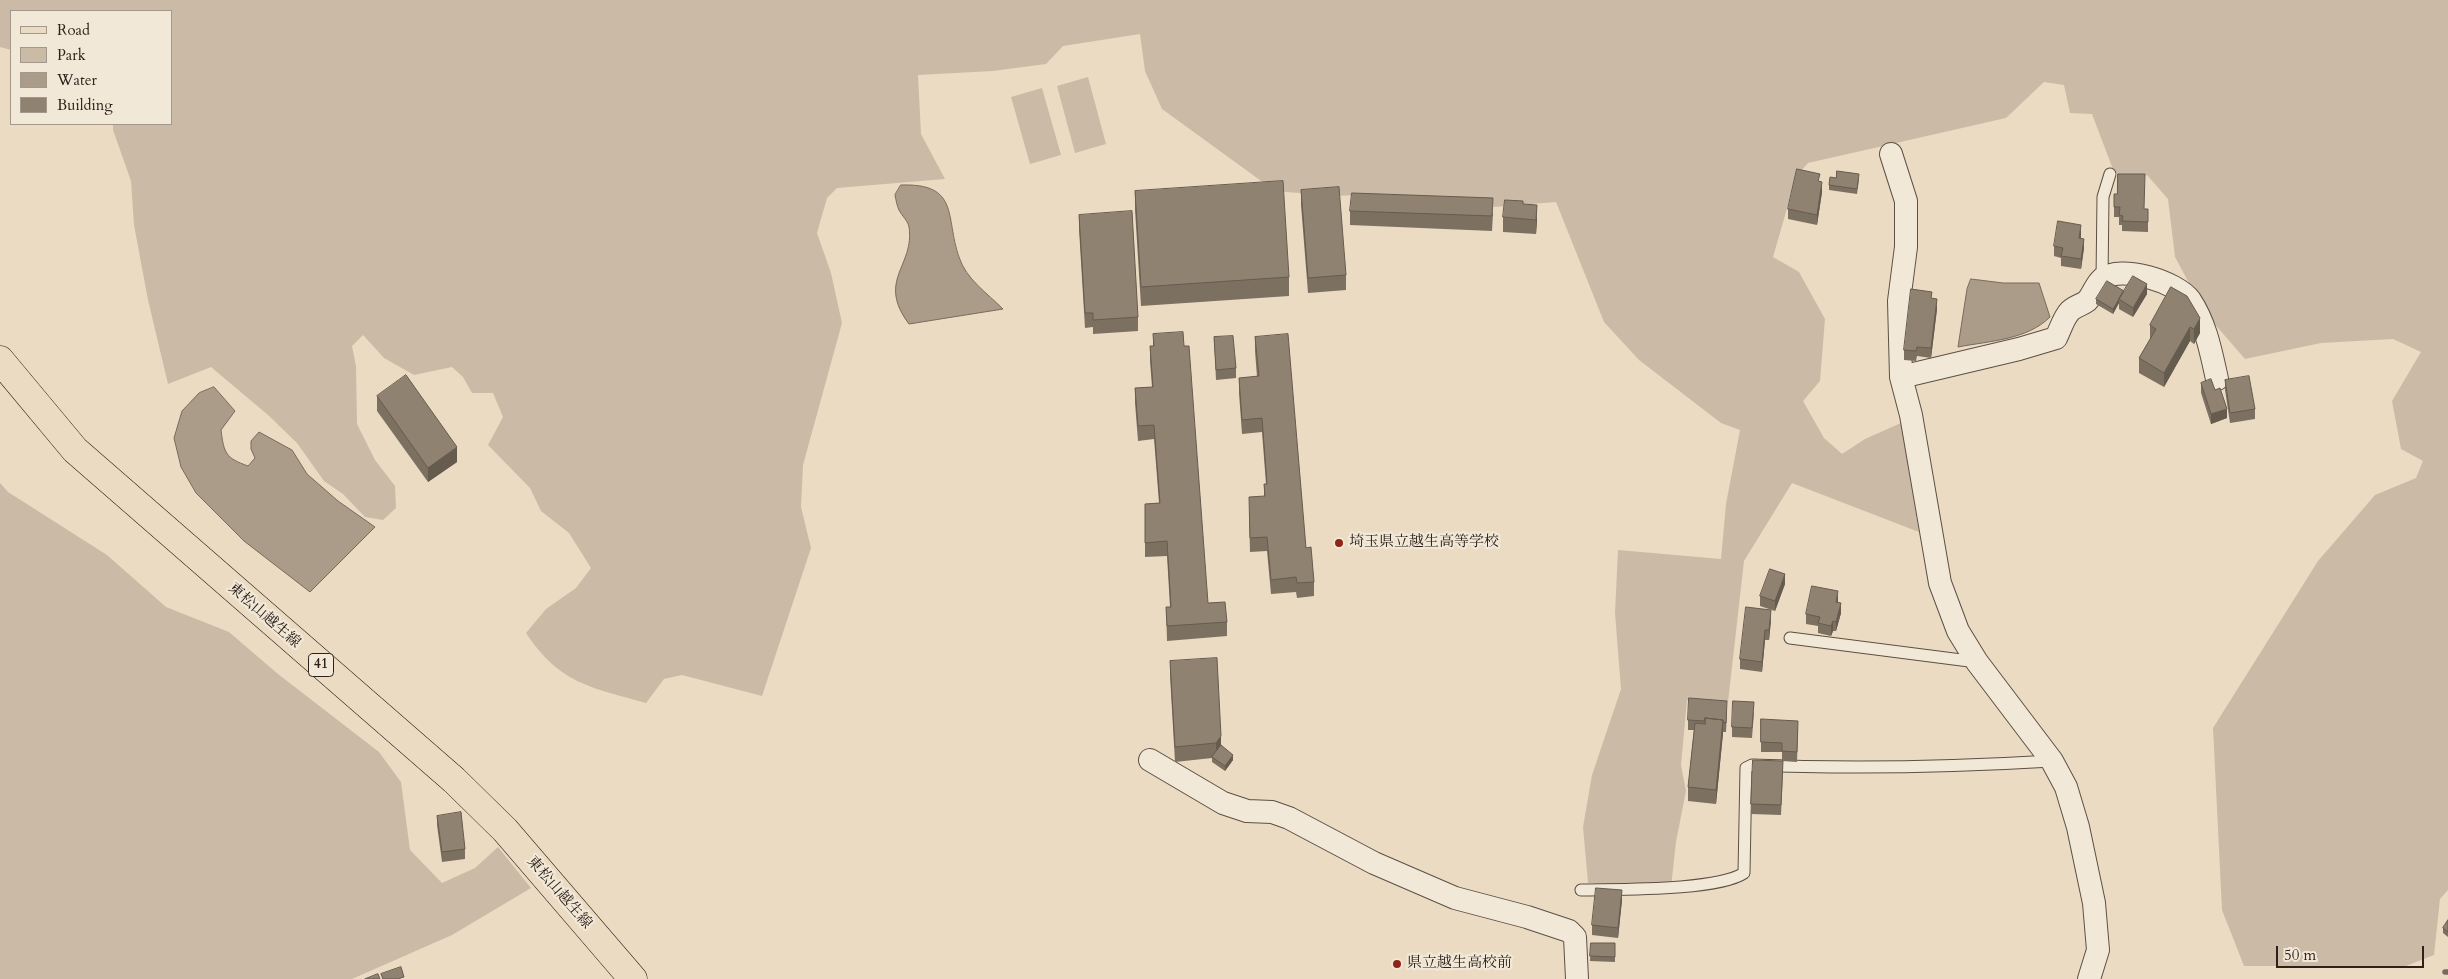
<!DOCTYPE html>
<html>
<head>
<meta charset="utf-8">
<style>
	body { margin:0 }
	#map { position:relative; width:2448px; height:979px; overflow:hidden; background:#ebdbc3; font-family:Cardo,serif }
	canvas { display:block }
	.legend { position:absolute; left:10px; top:10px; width:162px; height:115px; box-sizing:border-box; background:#f2e8d8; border:1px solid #a3988c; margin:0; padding:6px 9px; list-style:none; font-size:15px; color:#2d2119 }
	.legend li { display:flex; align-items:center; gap:10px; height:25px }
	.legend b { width:25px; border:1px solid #a3988c }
	.scale { position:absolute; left:2276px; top:946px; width:148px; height:22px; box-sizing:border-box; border:2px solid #2d2119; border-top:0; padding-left:6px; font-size:15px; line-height:18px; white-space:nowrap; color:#2d2119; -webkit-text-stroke:4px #f2e8d8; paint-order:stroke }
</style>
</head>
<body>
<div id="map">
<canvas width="2448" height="979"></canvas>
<ul class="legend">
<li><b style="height:6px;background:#ebdbc3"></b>Road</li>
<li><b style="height:14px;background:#cbbba6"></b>Park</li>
<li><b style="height:14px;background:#aa9c89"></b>Water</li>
<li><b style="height:14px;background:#908271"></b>Building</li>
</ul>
<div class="scale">50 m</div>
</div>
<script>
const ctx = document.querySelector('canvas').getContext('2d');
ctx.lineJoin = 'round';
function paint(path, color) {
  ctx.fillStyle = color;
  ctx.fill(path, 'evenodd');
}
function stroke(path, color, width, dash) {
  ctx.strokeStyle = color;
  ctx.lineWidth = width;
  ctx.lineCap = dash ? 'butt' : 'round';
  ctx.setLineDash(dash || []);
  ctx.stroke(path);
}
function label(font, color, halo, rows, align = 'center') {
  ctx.font = font + ' Cardo,"Noto Serif JP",serif';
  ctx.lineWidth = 4.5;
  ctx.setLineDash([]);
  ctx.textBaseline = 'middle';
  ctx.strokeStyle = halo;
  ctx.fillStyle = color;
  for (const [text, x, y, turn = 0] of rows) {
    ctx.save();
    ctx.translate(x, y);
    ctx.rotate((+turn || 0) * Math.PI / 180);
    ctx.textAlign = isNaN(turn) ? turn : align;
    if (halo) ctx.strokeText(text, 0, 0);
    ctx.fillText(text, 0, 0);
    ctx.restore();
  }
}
const green = new Path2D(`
	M0,0H2448V890L2440,899L2434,955L2406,966H2244L2222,910L2213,728L2318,561L2375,495L2416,478L2423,461L2401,449L2392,401L2421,352L2393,339L2321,343L2245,359L2205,313L2175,257L2168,199L2147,175L2131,180L2114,172L2092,114L2070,113L2064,85L2044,82L2006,118L1808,163L1796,177L1773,257L1799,272L1825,319L1820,381L1803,401L1824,438L1842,454L1865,439L1901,423L1919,532L1792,483L1744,561L1728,702L1687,700L1681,765L1686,791L1676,842L1671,887L1588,883L1583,827L1592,775L1621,689L1615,613L1618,550L1721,559L1726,504L1740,430L1721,423L1639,360L1604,322L1556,202L1494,207L1374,194L1336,196L1275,191L1162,109L1145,71L1140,34L1063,46L1046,64L993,71L918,75L921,134L945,179L837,188L827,198L817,233L831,273L842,323L803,465L801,507L811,548L762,696L682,675L664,679L646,703C590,687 560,684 526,633L546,609L576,588L591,568L569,533L541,511L530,488L488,445L503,417L493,393H472L463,377L452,367L414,375L384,358L363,335L352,346L356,366L357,424L375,460L395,486L396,508L383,520L365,517L343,494L324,481L297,443L268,415L211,367L168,384L148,300L134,225L131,181L113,130V124H171V11H11V50L0,47Z
	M1088,77L1106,144L1075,153L1057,86Z
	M1042,88L1061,155L1030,164L1011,97Z
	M0,483L8,492L107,555L166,607L229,632L278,674L379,752L401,782L410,850L442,883L475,868L498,847L531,888L452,935L352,979H0Z`);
const water = new Path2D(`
	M901,185C960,183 945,217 959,257C966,279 987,293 1003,309L909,324C876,280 915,266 909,227C908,221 902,216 899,210C897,206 896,200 895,195Z
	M1971,279L2003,283H2039L2050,317C2027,340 1989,341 1958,347L1967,289Z
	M214,387L235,411L221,430C224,454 226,458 248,466L255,458L251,449V441L259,432L292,450L307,474L338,501L375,527L310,592L244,541L196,493L181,467L174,438L182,411L199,393Z`);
const stream = new Path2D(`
	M2445,972H2448`);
const lane = new Path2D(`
	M2102,279L2103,197L2110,174
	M1790,638L1977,662
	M1581,890C1617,889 1717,891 1744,873L1746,768L1752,765C1852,769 1952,767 2052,761`);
const street = new Path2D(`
	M1891,154L1906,201V247L1899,301L1901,377L1911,415L1940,583L1958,631L1977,662L2052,761L2066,787L2078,827L2094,903L2098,950L2089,979
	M1901,377L2019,349L2056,338C2060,330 2064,317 2070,311C2075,306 2082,305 2087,301C2093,295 2095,285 2102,279C2121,264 2177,282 2190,300C2206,324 2211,352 2217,379
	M1150,760L1223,803L1247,811L1272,812L1289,818L1374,863L1455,898L1527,917L1569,931L1575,937L1577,979`);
const primary = new Path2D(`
	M0,360L75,450L454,780L505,830L633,979`);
const wall = new Path2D(`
	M1859,179L1857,194L1829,190V185Z
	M1820,181L1822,192L1817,225L1788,219V209Z
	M1301,190L1346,275V290L1308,293L1301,205Z
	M1135,191L1289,277V296L1141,306L1135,210Z
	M2114,194L2144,209H2148V232L2122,231V225H2119V217H2114Z
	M1350,211L1493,213L1492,231L1350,225Z
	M1079,215L1138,317V331L1093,334V327L1085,328L1079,229Z
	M1503,217L1537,220L1536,234L1503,232Z
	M2081,235V238L2084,248L2081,269L2061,266V258L2054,256V246Z
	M2171,287L2200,333L2194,344L2190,341L2164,387L2139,373V358L2150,339V325Z
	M2124,291L2147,294L2133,317L2119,309V303L2113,314L2096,304V299Z
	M1932,299L1937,309L1931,358L1917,356L1916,361L1904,360V350Z
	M1153,334L1208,603L1227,622V636L1167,641L1166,607H1170L1167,556L1145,557V504L1159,503L1154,439L1138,441L1135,403V388L1152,387L1150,361V346H1153Z
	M1214,337L1236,368V378L1216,380Z
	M1255,337L1314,582V596L1297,598L1296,592L1271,594L1267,551L1250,552L1249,512L1264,496V484H1266L1262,432L1242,434L1239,393V378L1257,377L1255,351Z
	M2225,380L2255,409V419L2230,423L2225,390Z
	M2201,383L2215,390L2227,418L2211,424L2201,393Z
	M377,396L457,462L428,482L377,411Z
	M1785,584L1775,611L1760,606V596Z
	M1838,602L1841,613L1836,631H1833L1831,636L1818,633V626L1806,624V614Z
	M1771,620L1769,640H1765L1762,672L1740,669V659Z
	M1170,661L1221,745L1233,760L1225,771L1212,762V758L1175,762L1170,675Z
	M1727,711L1726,732H1723L1716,804L1688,801V787L1694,730H1688V720Z
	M1754,712L1752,738L1732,737V727Z
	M1761,719L1798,730L1797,762L1782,761V752H1761Z
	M1783,771L1781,815L1751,814V804Z
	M437,816L465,849V859L442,862L437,825Z
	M1622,900L1618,938L1592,935V925Z
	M2448,920V937L2443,933V928Z
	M1591,943H1615V962L1590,961Z`);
const shadedWall = new Path2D(`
	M1822,182V192L1817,225V215Z
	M1537,205V220L1536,234V220Z
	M2081,225V235L2079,248V238Z
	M2084,239V248L2081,269V259Z
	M2147,284V294L2133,317V308Z
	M2124,291L2119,299V303L2113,314V309Z
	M1937,299V309L1931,358V348Z
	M2200,318V333L2194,344V329Z
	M2190,327V341L2164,387V373Z
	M2227,409V418L2211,424V414Z
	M457,447V462L428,482V468Z
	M1785,574V584L1775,611V601Z
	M1838,591V601L1836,612V602Z
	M1841,603V613L1836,631V622Z
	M1771,610V620L1769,640V630Z
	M1833,621V631L1831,636V626Z
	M1765,630V640L1762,672V662Z
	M1723,720V734L1716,804V790Z
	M1221,736V750L1216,758V743Z
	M1233,755V760L1225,771V766Z
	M1622,890V900L1618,938V928Z`);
const building = new Path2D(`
	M1797,169L1820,174L1818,181L1822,182L1817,215L1788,209Z
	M1837,171L1859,174L1857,189L1829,185L1830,177L1836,178Z
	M2118,174H2145L2144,209H2148V222L2122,221L2123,216L2119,215L2120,207H2114V194H2117Z
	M1283,181L1289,277L1141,287L1135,191Z
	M1339,187L1346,275L1308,278L1301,190Z
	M1352,193L1493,198L1492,216L1350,211Z
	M1505,200L1523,201V204L1537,205L1536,220L1503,217Z
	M1132,211L1138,317L1093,320V313H1085L1079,215Z
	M2058,221L2081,225L2079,238L2084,239L2081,259L2061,256L2063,248L2054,246Z
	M2133,276L2147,284L2133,308L2119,299Z
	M2107,281L2124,291L2113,309L2096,299Z
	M2171,287L2187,296L2200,318L2194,329L2190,327L2164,373L2139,358L2156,329L2150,325Z
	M1911,289L1932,292L1931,298L1937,299L1931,348L1917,347L1916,351L1904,350Z
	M1183,332L1184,346H1189L1208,603L1225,602L1227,622L1167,626L1166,607H1171L1167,541L1145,543V504L1160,503L1154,425L1138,426L1135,388L1153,387L1150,346H1154L1153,334Z
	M1288,334L1306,548L1311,547L1314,582L1297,583L1296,577L1271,580L1267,537L1250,538L1249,497L1265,496L1264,484H1267L1262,418L1242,420L1239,378L1259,376L1255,337Z
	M1233,336L1236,368L1216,370L1214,337Z
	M406,375L457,447L428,468L377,396Z
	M2249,376L2255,409L2230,413L2225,380Z
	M2211,379L2215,390L2220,388L2227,409L2211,414L2201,383Z
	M1770,569L1785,574L1775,601L1760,596Z
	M1812,586L1838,591L1836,602L1841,603L1836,622L1833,621L1831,626L1818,623L1820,617L1806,614Z
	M1746,607L1771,610L1769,630H1765L1762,662L1740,659Z
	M1217,658L1221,736L1216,743L1175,747L1170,661Z
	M1689,698L1727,701L1726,723L1723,722V720L1705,718V721L1688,720Z
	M1733,701L1754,702L1752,728L1732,727Z
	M1705,718L1723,720L1716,790L1688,787L1695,723L1705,724Z
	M1761,719L1798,721L1797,752L1782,751V743L1761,742Z
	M1221,745L1233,755L1225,766L1212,757Z
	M1753,760L1783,761L1781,805L1751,804Z
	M461,812L465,849L442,852L437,816Z
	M1596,888L1622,890L1618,928L1592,925Z
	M2448,920V932L2443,928Z
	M1591,943H1615V957L1590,956Z
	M401,967L404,977L400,978V979H383L381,974Z
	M378,974L380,979H365Z`);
const markers = [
	[1339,543,5,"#8f2418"],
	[1397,964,5,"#8f2418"]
];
const shields = [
	[321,665,25]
];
const shieldNames = [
	["41",321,665]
];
const poiNames = [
	["埼玉県立越生高等学校",1349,543],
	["県立越生高校前",1407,964]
];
const streetNames = [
	["東松山越生線",264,616,41],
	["東松山越生線",559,893,49]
];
paint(green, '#cbbba6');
paint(water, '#aa9c89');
stroke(water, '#786b5c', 1);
stroke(stream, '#786b5c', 5.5);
stroke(lane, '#5c5044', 13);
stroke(street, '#5c5044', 24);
stroke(primary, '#2d2119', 29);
stroke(lane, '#f2e8d8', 11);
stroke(street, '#f2e8d8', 22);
stroke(primary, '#ebdbc3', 28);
paint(wall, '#7c7061');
paint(shadedWall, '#655b4f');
paint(building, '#908271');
stroke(building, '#655b4f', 1);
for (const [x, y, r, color] of markers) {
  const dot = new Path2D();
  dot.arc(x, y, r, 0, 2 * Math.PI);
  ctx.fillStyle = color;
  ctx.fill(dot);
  stroke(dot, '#f2e8d8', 2);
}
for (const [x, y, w] of shields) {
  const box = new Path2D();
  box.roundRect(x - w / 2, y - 11.5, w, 23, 4);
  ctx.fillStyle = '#f2e8d8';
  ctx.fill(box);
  stroke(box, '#2d2119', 1);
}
label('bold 14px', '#2d2119', null, shieldNames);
label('15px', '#2d2119', '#f2e8d8', poiNames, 'left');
label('15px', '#2d2119', '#f2e8d8', streetNames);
</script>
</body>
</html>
